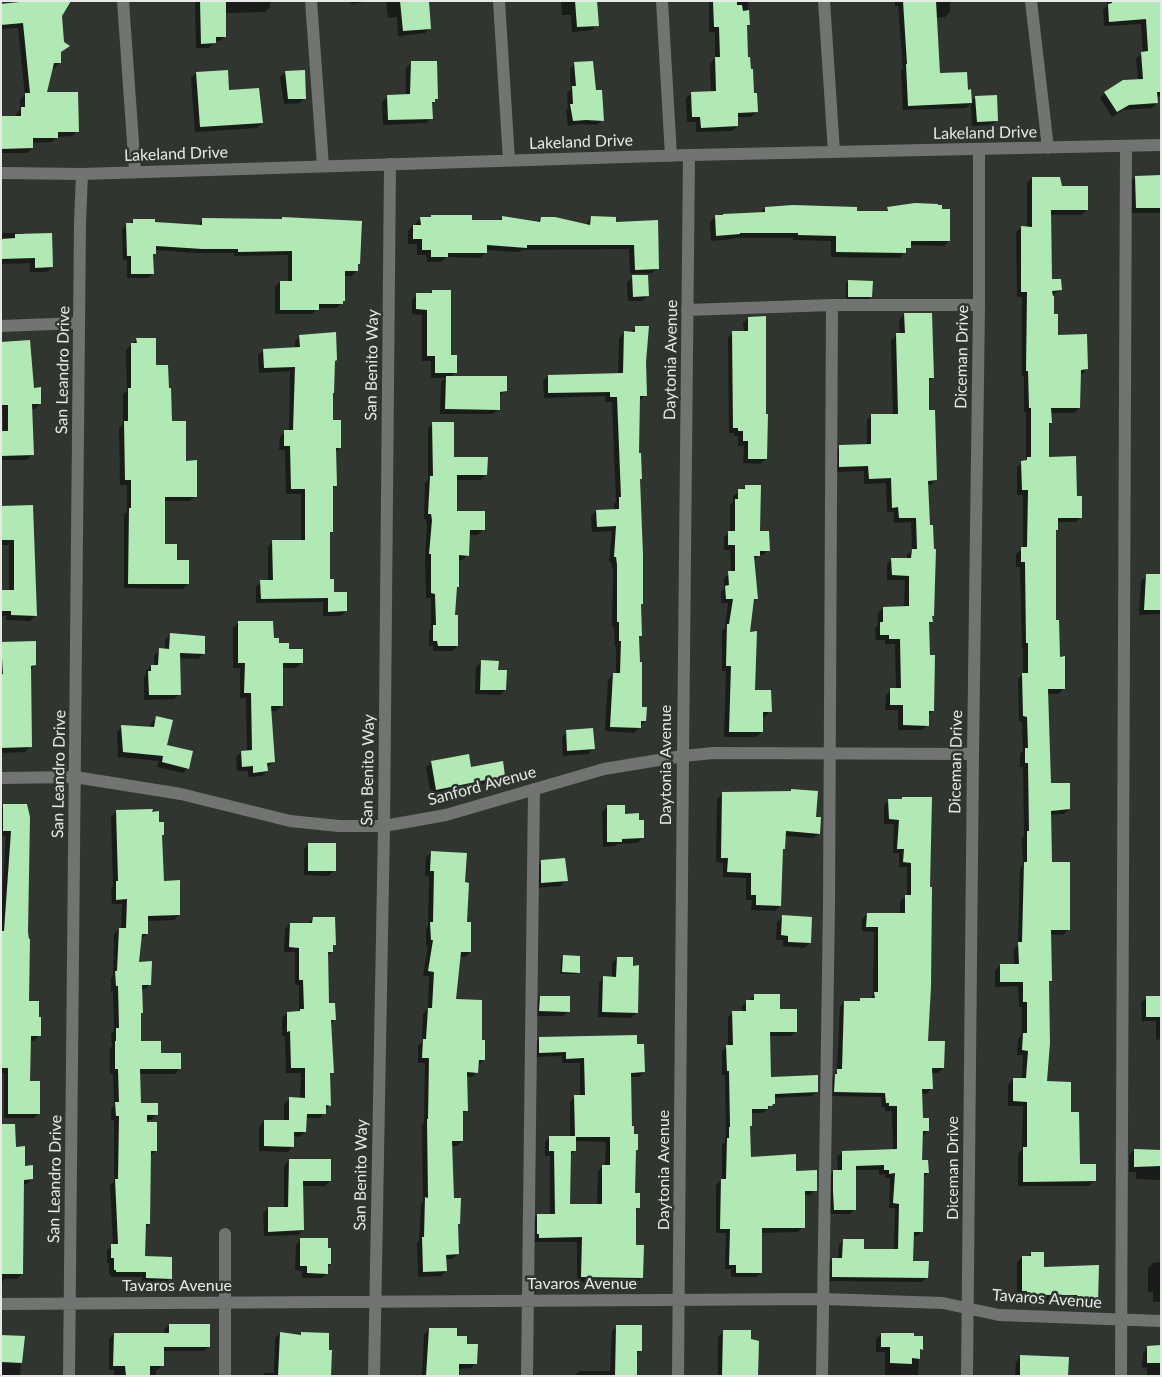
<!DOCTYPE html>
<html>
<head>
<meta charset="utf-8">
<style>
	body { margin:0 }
	#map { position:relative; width:1162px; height:1377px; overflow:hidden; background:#303530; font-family:Lato,sans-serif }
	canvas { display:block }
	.frame { position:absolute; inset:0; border:2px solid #e6e9e6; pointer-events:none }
</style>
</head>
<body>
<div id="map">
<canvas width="1162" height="1377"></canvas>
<div class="frame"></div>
</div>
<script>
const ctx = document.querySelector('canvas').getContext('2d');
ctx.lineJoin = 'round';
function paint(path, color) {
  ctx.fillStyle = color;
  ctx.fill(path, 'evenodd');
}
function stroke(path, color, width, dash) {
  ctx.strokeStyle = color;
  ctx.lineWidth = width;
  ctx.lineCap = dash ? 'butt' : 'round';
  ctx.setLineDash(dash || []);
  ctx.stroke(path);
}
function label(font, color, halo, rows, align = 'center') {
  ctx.font = font + ' Lato,sans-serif';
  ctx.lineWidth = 5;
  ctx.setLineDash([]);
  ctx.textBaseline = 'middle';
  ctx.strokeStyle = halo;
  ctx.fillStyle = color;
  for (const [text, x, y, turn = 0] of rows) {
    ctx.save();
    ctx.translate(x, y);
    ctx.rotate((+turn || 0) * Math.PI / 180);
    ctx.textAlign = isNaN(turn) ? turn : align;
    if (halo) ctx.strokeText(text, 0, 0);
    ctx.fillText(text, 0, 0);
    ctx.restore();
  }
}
const shadow = new Path2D(`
	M195,1H270V7L265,12L225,13V36L220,41H215L209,48H196Z
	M351,1H372L351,4Z
	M386,1H428L430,28L425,33L398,36L397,17L388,18Z
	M561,1H596L597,25L592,30L572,32L571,15H562Z
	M709,1H748L749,25L745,28L746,58L756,112L751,117H737V126L732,131L696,132V122H687L686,98L691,93L711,92L710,64L715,58V32H709Z
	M895,1H950V12L945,17L936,18L939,75L967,91L971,102L976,97L997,120L992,125L972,126L971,103L966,108L903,110L901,70L903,68L898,6H895Z
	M1107,1H1161V96L1156,97L1157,103L1152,108L1123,110L1112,117L1100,98L1105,93L1138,81L1136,58L1143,53L1141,24L1104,26L1103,10L1107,6Z
	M1,5L61,16L63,51L60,53V62L55,68H52L45,94L77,131L72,136L57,137L52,142L32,143V148L27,153H1V118L16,117V114L20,110V99L25,95L18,28L1,29Z
	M411,63L437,98L431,104V118L426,123L383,125L382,102L388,96H406V68Z
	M575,63L595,91L602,120L597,125L580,124L568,126L566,110L568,108L567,93L571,89L570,69Z
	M286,72L305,98L300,103L284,104L280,77Z
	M196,73L262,123L257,128L195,132L191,78Z
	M1136,177H1161V213H1131L1130,182Z
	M1032,178L1061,187L1087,210L1081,215H1050L1051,280L1060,290L1053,295V315L1056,337L1087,369L1082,374H1079V408L1074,413H1050L1051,423L1048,425V458L1075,498L1081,517L1076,522H1057V529L1055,532V621L1064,689L1058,694H1047L1050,784L1069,809L1064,814L1050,815L1051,863L1068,930L1063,935H1050L1051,981L1048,983L1046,1083L1070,1113L1078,1166L1094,1181L1089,1186H1018V1154L1022,1150L1023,1106H1008V1085L1013,1079H1022L1023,1055H1017L1018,1039L1022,1035V1007H1019L1018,986L995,987V971L1000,965H1014V949L1018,945L1020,868L1023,865L1022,838L1024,836L1023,767H1020V754L1023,751L1022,722L1019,721L1018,679L1023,674V648H1022L1020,567H1016V554L1023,549V495H1017V467L1026,460V412H1024V376H1022V297H1017L1016,232L1022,227L1027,228V183Z
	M765,208L856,212H885L888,208L949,241L944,246L909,245L900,258L831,257V241L793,240V238H735L733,239L711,241L710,222L715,217L760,213Z
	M431,216L471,221H499L502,217L537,222L541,218L586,225L591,217L615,223L658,268L652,273L630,274L629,249L522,250L520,252L485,250V253L480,258L446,257L441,262H427L426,255H417V244H408V231L413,226H416V223L421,218H429Z
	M134,220L198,226L202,220L359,263L357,266L356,271L352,276H344V300L337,308H317L313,314H275V287L280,282H288V255L234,256V253H196L155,250L152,256L153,273L148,278H127V260H123L122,229Z
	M1,233H24L52,267L47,272H30V263L1,264Z
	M633,277L647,296L642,301H628L627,282Z
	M849,281L871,296L869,299H846V283Z
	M432,291L455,372L451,377L505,391L499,396V409L493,414H440L441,382L446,378H431V361H422V315L412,314V300L417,294H429Z
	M904,314L933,377L927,383L928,411L936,480L931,485H927L933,615L931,617V622L928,625L933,711L928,716V725L922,730H898V710H885L886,695L891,690H896L895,644H885V640H876L875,628L878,625V613L883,608H904L905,580H887V564L892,559H907V555L912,550L911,522L894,523V512H887L886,483L864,484V471L835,472V452L840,447L867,446V420L872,415H893L891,340L897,335H900L899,320Z
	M749,318L766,459L760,464L743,463L744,446H738V436H734V433H729L728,338L733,332H744L743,323Z
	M636,327L645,362V396L639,401V480L642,603L640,605L641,635L637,639L640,708L645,721L634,733L605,731L608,680L613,674H616V646H615L614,627H612L613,571L611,562H609L612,531L592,532L591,516L596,511L614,510V504L616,502L612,402H605L606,396L544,398L543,381L548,376L618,374L619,338L624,333H630Z
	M300,336L334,362L331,394L332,422L340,447L335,453L336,485L332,489V532L328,536L329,581L333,593L346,611L341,616H323V602L256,603V587L261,582L268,581V547L273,541H301V494H286L285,450H279L280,437L285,432H289L290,371L259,373L258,355L264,350L295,348V342Z
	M137,339L155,366L170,422L195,496L190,501H164V546L176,561L188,583L183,589L124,588V514L127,512V485H120L119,428L123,424V394L127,391L126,350Z
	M1,343L32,389L40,403L35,409H31L32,454L27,460H1V433H3V409H1Z
	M433,423L453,458L486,474L481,480H456V512L483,529L478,535H469L468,555L462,560H458V587L456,589L454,616L457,646L452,651H433V646H429V631L431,629V598H426L425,559L427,526L426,519H424L425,483L428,480V428Z
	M746,486L758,532L768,550L763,555H759L753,561L757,598L753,602L749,633L754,691L770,711L765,717H761L762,732L756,737H724L726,671H722V631L725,628L728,603H721V592L724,589V578L731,573L730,550H724V537L730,532V505L733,502V496Z
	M1,507H32L35,616L30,621L6,620V616H1V592L9,591V545H1Z
	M1147,575H1161V614L1139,615L1141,581Z
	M239,622L272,639L301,663L296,668H282V706L276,711H270L274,762L267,767V771L262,776L248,777V771H237L236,757L241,752H247L246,698H240V668H233V628Z
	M171,634L203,654L198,659L179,658L180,694L174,699L144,700V677L146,675V671L151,666H154V655L160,650H165V640Z
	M1,644L35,665L30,670V746L25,752L1,753Z
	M481,662L497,671L505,690L500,695L475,694L476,667Z
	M157,718L165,746L188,768L183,773L157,767L159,761L118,757L117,732L122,727L150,728L151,723Z
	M567,732L593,749L588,754L563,756L562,737Z
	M431,763L470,768L504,776L498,781L431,794L426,768Z
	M723,793H790L815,818L819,833L814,838L785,836L784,849L782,851L780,906L775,911L751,910L752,900H746V878L723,877V863L716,862L717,799Z
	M902,798H931L926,1042L943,1068L938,1073H931V1089L926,1094H921L922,1119L927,1131L923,1136L921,1162L928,1173L923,1178L922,1231L917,1236H912V1262L927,1277L922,1282L827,1281L828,1264L832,1259H838L839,1245L843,1240L862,1250H894L895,1208H889L890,1178H885V1174L879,1175V1170H855V1209L850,1214H830L829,1176L834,1171H838L837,1157L842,1152L893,1151L892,1111H885V1107H882L881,1097L830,1096V1081L837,1071L840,1007L845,1002H857L861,999H869L873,996L874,932L862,931V919L867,914L900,915V901L907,896V867H899V853H893L894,824H884V805L889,801H900Z
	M4,805L29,817L27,932L28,1002L39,1035L34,1041H30L29,1082L39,1113L34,1118H4V1073H1V910L6,836L1,835V808Z
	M607,807L638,822L643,838L637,843L618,844L615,846L603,847L602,812Z
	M117,811L158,824L163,835L161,837L162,882L179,915L174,920L147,921V934L141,939L138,963L150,984L145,989L141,990L142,1013L140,1015V1042L180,1068L175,1074H139V1104L156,1114L151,1120H146L156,1150L151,1156L149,1224L144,1229V1258L170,1278L165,1283H142V1277H111V1275L109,1274V1263H107V1250L113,1245L110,1185L114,1182V1120H111V1109L114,1106L113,1074H110V1048L112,1046L111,1034L114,1031L113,991H111V978L113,976L114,934L119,929H121L122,904H112L111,888L113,886L111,817Z
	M309,844L334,870L329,876L304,875V849Z
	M432,852L464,884L466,923L470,952L465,957H459L455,1000L480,1041L484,1060L479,1065L477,1072L472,1077H466V1110L462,1115V1141L457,1146H451L453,1199L459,1224L457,1226L458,1253L453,1259H445L446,1271L441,1276L418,1277L417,1243L419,1241L421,1204L423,1201L422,1125L424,1123L425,1063H418V1045L422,1042L423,1014L428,1009L429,976H423L428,945H426V929L428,926L429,876H425L426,857Z
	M542,862L566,880L561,886L536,888L537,867Z
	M783,917L810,942L805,948L783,946V940H776L777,922Z
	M313,918L334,944L332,947V952L327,956L328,1004L335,1020L330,1024L332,1072L329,1076V1105L320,1118H305V1131L300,1137L293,1136V1146L288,1152L259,1151V1127L264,1121L284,1122V1104L289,1099H300L301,1073H286L285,1036H282V1018L287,1013H298L299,1011V985H295V952H284L285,929L290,924L308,923Z
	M563,957L579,972L576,974H560L561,959Z
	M617,958L637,1012L631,1018L598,1017L599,983L604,977L612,978V963Z
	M755,996L779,1010L796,1031L791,1036H769L770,1079L817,1091L812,1096L773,1098V1103L766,1110L762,1113H750L751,1125L748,1128L749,1158L795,1172L815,1190L810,1195H803V1227L798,1232L761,1233V1273L756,1277H731V1269H725L726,1233H716V1185L722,1179V1145L725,1142L726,1132L725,1075H722V1051L728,1046V1017L733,1012H742V1006Z
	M540,997L569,1011L563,1016H535V1002Z
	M1146,998H1161V1039L1156,1040V1021H1142L1141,1003Z
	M540,1038L636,1045L644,1072L639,1077H629L630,1127L635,1151L634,1195L639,1207L635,1211V1246L642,1277L637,1282H577V1242H534L532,1220L538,1215H550V1156H545V1142L550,1137H570V1102L575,1097L580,1096V1063H562V1056L534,1057L535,1044ZM575,1141L606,1142L605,1166H603L598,1171L597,1205H569V1156L575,1151Z
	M1,1125L32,1179L27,1184H23L22,1274L17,1279H5L1,1283Z
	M1134,1150L1161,1151V1180L1136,1179V1172H1129V1155Z
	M289,1160L330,1181L325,1186H302L303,1230L298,1235L264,1236L263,1214L268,1208H284V1166Z
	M301,1239L330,1264L327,1267V1273L322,1278H302V1271L295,1270L296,1245Z
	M1031,1253L1043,1269L1097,1303L1092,1308H1073V1300H1022V1295L1017,1296V1262L1022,1257H1027Z
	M1161,1262V1302H1153V1292H1148V1268L1153,1263Z
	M169,1325L209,1346L204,1351H162V1365L156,1371V1376H114V1370H109V1339L114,1334H164V1330Z
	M617,1326L640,1351L636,1355V1376H575L580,1371H610L612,1331Z
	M429,1329L456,1337L466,1345L476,1363L471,1368L458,1369L457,1376H422L424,1334Z
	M723,1332L757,1376H718V1337Z
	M280,1333L298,1336L301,1333L330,1375L333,1376H262L265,1373H274L275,1338Z
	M881,1334L913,1337L921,1349L919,1352L918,1376H885V1352H876V1339Z
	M1,1336L23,1337L20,1376H1Z
	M1148,1347H1161V1376H1147V1368L1142,1367L1143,1353Z
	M1021,1356L1067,1376H1015L1016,1362Z`);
const building = new Path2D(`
	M29,1H71L62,16L64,42L70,46L61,52V63H54L47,92H78L79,132H58V138H33V148L1,149V116H21V107H25V93H30L23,23L1,25V4Z
	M200,1H226V37H216V43L201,44Z
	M400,1H429L431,29L403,31Z
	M575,1H597L599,26L577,27Z
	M713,1H737V5H742L743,11L749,10L750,25H747L748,57H750L751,69H753L754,93H757L758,112L738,113V126L701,128L700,117H692L691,92L716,91L715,57H720L719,27H714Z
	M903,1H936L940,73L967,72L968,90L971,89L972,103L908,106L906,64H907Z
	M1112,1H1161V92H1157L1158,103L1129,105L1117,112L1104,92L1123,80L1143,79L1141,52L1148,51L1146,19L1109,22L1108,4L1112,3Z
	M411,61H437L438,99H435V102H432L433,119L388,120L387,95L410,94Z
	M593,61L596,90H602L604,121L586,120L573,121L570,104H573L572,86H576L574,62Z
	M228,70L229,90L259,88L263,123L200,127L196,72Z
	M305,70L306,99H288L285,71Z
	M997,95L998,121L977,122L975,96Z
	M1161,175V208H1136L1135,176Z
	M1032,177H1060L1062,186H1088V210H1051L1052,279H1061L1062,290L1052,291L1053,296H1054V314H1058V335L1087,334L1088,369L1081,370L1080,408H1051L1052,423H1049V457L1076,456L1077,496H1082V518H1058V530H1056V620H1059L1060,657L1065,656V689H1048L1051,783H1070V809L1051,811L1052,862H1070V930H1051L1052,981H1049L1050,1043L1047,1081L1071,1082V1112H1079L1080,1164H1096V1181L1023,1182V1147H1027V1102L1013,1101V1078H1026L1028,1051L1022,1050L1023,1033H1027V1002H1023V982H1000V964H1019L1018,942H1022L1024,862H1027V831H1029L1028,763H1025V748H1028L1027,717L1023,716L1022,673H1028V643H1026L1025,562H1021V547H1027L1028,490H1022L1021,461L1027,460V457H1031V408H1029L1028,371H1026L1027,292H1021V226L1032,227Z
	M915,203L938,204V205H942V209H950V241H911V248H906V253L836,252V236L798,235V233H740V234L716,236L715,215H723V214L765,212V207L793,205L857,207V211H888L887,207Z
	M431,215H472V220H502V216L540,222L541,217H555L590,225L591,216L616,217V222L658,220L659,269L635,270L634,245H527V248L487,245V253H448V257H431V250H422V239H413V225H421L420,217H431Z
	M282,217L362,221L360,264H358V271H345V301H343V304H319V310H280V281H292V251L238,252V249H202L156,246V254H153L154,274H131V256H127L126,223H133V219H155V222L202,225V218L282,219Z
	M52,233L53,267L35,268V258L1,259V239L15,238V234Z
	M632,275H648L649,296L633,297Z
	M848,280L873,281L872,297H848Z
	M432,290H451V355H457V373H435V356H427V310L416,309V293H432Z
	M904,313H932L934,378H929V410H935L937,480L928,481L930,525H933L934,549H936L934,616H932L933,622H929L930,655H935L934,711H929V726L903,725V705H890V688H901L900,639H889V635H880V622H883V607L909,606V576L892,575L891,558H911L912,549H917L916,518H899L898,507L892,508L891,478L869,479L868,466L839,467V445L871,444V414H898L896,333H905Z
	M766,316V414H768L767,459H748V441H743V431H738V428H733L732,331H748V317Z
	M635,326H649L646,362L647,396H640L639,453H641L642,479H640L643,555V604H641L642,636H639L640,662H642V707H647L646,721H641V728L610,727L613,673H620L621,641H619V622H617V565L616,557H614L616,526L597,527L596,510L619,509V497H621L617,397H610V392L548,393V375L623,373L624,331L635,332Z
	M336,332L337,360L335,361L334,393H333V420H341V448H336L337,486H333V532H330V579H334V592H347V611L328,612V598L261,599L260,580H273L272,540H305V489H291L290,446H284V430H293L295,367L264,368L263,349L300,347L299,335Z
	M136,338H156V365H168L169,388H171L172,421H186V461L197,460V497H165V544H177V560H189V584H128L129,508H131V480H125L124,421H128V388H131V343H137Z
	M30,340L34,388L41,387V404H32L34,455L1,456V431H8V405H1V342Z
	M446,376H507V391L500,392V410L445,409Z
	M432,422H454V457H488L487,475H457V511H485V530H470L469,556L459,555V587H457L455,615H458V646H438L437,641H433V625H436L435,594L431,593V554H429L432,520L431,514H428L430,476H433Z
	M745,485H761L760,531H769L770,551H760V556H754L758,599H754L750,632L757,631L755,690H771L772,712H763V732H729L731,666H726L727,624H729L733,599H726L725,586L729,585L728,571H735V545H728V531H735V499H738V489H745Z
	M33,505L37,616L11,615V611H1L2,590H14V540H1V506Z
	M1146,574H1161V610H1144Z
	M238,621H273L274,638H279V643H289V649H303V663H283V706H271L275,762L267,763L268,771L253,773V766L242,767L241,751L252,750L251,693H244L245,663H238Z
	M170,633L205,636V654L180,653L181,695H149L148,671H151V665H158L159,648L169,649Z
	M36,641V665L31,666L32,747L1,748V674H3L1,642Z
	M481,660L499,661L498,670H507L506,690H480Z
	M156,716L173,720L167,745L193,751L189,769L162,762L163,756L123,752L121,725L154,727Z
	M593,728L595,749L567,751L566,730Z
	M469,754L471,767L503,761L505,776L436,790L431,761Z
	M791,789L818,791L816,817H821L820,834L786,831L785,849H783L781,906L756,905V895H751V873L727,872L728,858H721L722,792L791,791Z
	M902,797H932L930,887H932L931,987L928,1041H945L944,1068H932L933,1089H922L923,1118H929V1131H923L922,1160H928L929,1173H924L923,1232H914L913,1261H929L928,1278L832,1277V1258H842L843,1239H864V1249H898L899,1204L893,1203L895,1173L889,1174V1170H884V1165L856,1166V1210H834L833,1191V1170H842V1151L897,1149V1106H889V1103H886L885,1093L834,1092L835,1074H837V1069H842L844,1001H860V998H875L874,992H878V927H866L867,913H905V895H911V863L903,862L904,849H897L899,820L889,819L888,799H902Z
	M3,804H27L30,817L28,932L29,939H30L29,1001H39V1017H41V1036H31L30,1081H40V1114H8V1068H1V931H4L11,831H3Z
	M607,805H625V814L639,813V820H644V838L622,839V842H607Z
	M153,809L152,812L159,811V822H164V835H162L164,881L180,880V915L148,916V934H142L139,962L152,961L151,985H142L143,1013H141V1041H161V1053H181V1069H140L141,1103H158V1115H147V1122H157V1151H151L150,1224H146L145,1256L172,1257V1279L146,1278V1272H116V1270H114V1258H111V1244H118L115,1179H118L119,1116H116L115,1102H119L118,1069H115V1041H116V1028H119L118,986H116L115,971H117L119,928H126L127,899L116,900V881H118L116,810Z
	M308,843H336V871H308Z
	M431,851L467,853L465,882L469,883L467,922H471V952H461L456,999L482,1000V1040H485V1060H479L478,1073L467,1072L468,1111H463V1141H452L454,1198H461L460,1224H458L459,1254L446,1255L447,1271L423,1272L422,1237H424L425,1197L428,1198L427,1119H428L429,1058H422L423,1039H426L428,1008H432L434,972L428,971L433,940H431L430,922H433L434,871H430Z
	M565,858L568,881L541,883V860Z
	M782,915L812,917L811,943L788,942V936L781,935Z
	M313,917H335L336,945H333V952H328L329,1003H335L336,1020H331L334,1073H330L331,1106L326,1105V1114H307L306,1132H294V1147L264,1146V1120H289V1097L305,1098V1068H291L290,1031L287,1032V1012L300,1011V1009H304L303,980H299V948L289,947L290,923H312Z
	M563,955L580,956V973L562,972Z
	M617,957H633V966L639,965L638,1013L602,1012L603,976L616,977Z
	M754,994H780V1009H797V1032H770L771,1077L818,1075V1092L775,1094V1104H773L772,1106H768V1109H752V1126H750L751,1157L796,1154V1171L817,1170V1191H805V1228H762V1273H736V1265H729L730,1229H720L721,1179H726L727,1138H729V1127H730L729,1071H727L726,1045H733L732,1011H746V1000H754Z
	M540,996H570V1012L539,1011Z
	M1146,996H1161V1017H1146Z
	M637,1035V1044H644L645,1072L631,1073L632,1126H634V1134H638V1150H636L635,1193H640V1208H636V1245H644L643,1278L581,1277L582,1237L539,1238V1234H537V1214H555L554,1151H549V1136H575L574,1095H585L584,1058L566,1059V1052L539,1053V1037ZM576,1137H610V1165H602V1204H570L571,1151H576Z
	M1,1124H15L16,1147L25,1146V1166L33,1165V1179L24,1180L23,1274H1Z
	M1134,1149L1161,1150V1166L1134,1167Z
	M289,1159H331V1181H303L304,1230L268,1232V1207H288Z
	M300,1238H328V1248H331V1264H328V1274L307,1273V1266H300Z
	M1031,1252H1044V1267L1099,1265L1098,1304L1077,1303V1295H1027V1291H1022V1256H1031Z
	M169,1324H210V1347H164V1366H150V1376H126L125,1366H113L114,1333H169Z
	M616,1325H642V1351H637V1376H615Z
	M429,1328H457V1336H467V1344H478L477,1364H459V1376H426Z
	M723,1330H751V1339L759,1341L758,1376H722Z
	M280,1332L301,1335V1332L329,1333V1350H332L331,1376H278Z
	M881,1333H914V1336H923V1350L920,1349V1359L912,1358V1364L890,1363V1347H881Z
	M1,1335L25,1336L22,1363L1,1362Z
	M1161,1345V1363H1147V1346Z
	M1020,1355L1069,1357L1068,1376H1020Z`);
const minor = new Path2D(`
	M123,1L135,171
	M311,1L323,166
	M499,1L509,160
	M662,1L671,156
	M824,1L834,152
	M1031,1L1048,148
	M1,173L82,174L689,155L1161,145
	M687,310L832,305H979
	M1,326L79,323
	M1,778L75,777L181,794L290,821L339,826H384L446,815L604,769L683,756L713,753L973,754
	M1,1304L823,1299L943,1303L999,1315L1161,1321
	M69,1376L80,223L82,174
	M225,1376V1234
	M374,1376L384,826L390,164
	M527,1376L534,789
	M678,1376L683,756L689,155
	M822,1376L829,904L832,305
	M967,1376L973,754L979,305V150
	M1121,1376L1126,146`);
const streetNames = [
	["Lakeland Drive",985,133,-1],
	["Lakeland Drive",581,142,-2],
	["Lakeland Drive",176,154,-2],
	["Diceman Drive",962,357,-89],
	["Daytonia Avenue",671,360,-89],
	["San Benito Way",372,365,-89],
	["San Leandro Drive",63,370,-89],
	["Diceman Drive",956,762,-89],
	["Daytonia Avenue",666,765,-90],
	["San Benito Way",368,770,-89],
	["San Leandro Drive",59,774,-89],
	["Sanford Avenue",482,786,-15],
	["Diceman Drive",953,1168,-90],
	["Daytonia Avenue",664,1170,-90],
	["San Benito Way",361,1175,-89],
	["San Leandro Drive",55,1179,-89],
	["Tavaros Avenue",582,1284],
	["Tavaros Avenue",177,1286],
	["Tavaros Avenue",1047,1299,4]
];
paint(shadow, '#0007');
paint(building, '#b0e9b3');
stroke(minor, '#717471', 12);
label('16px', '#e6e9e6', '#303530', streetNames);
</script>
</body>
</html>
